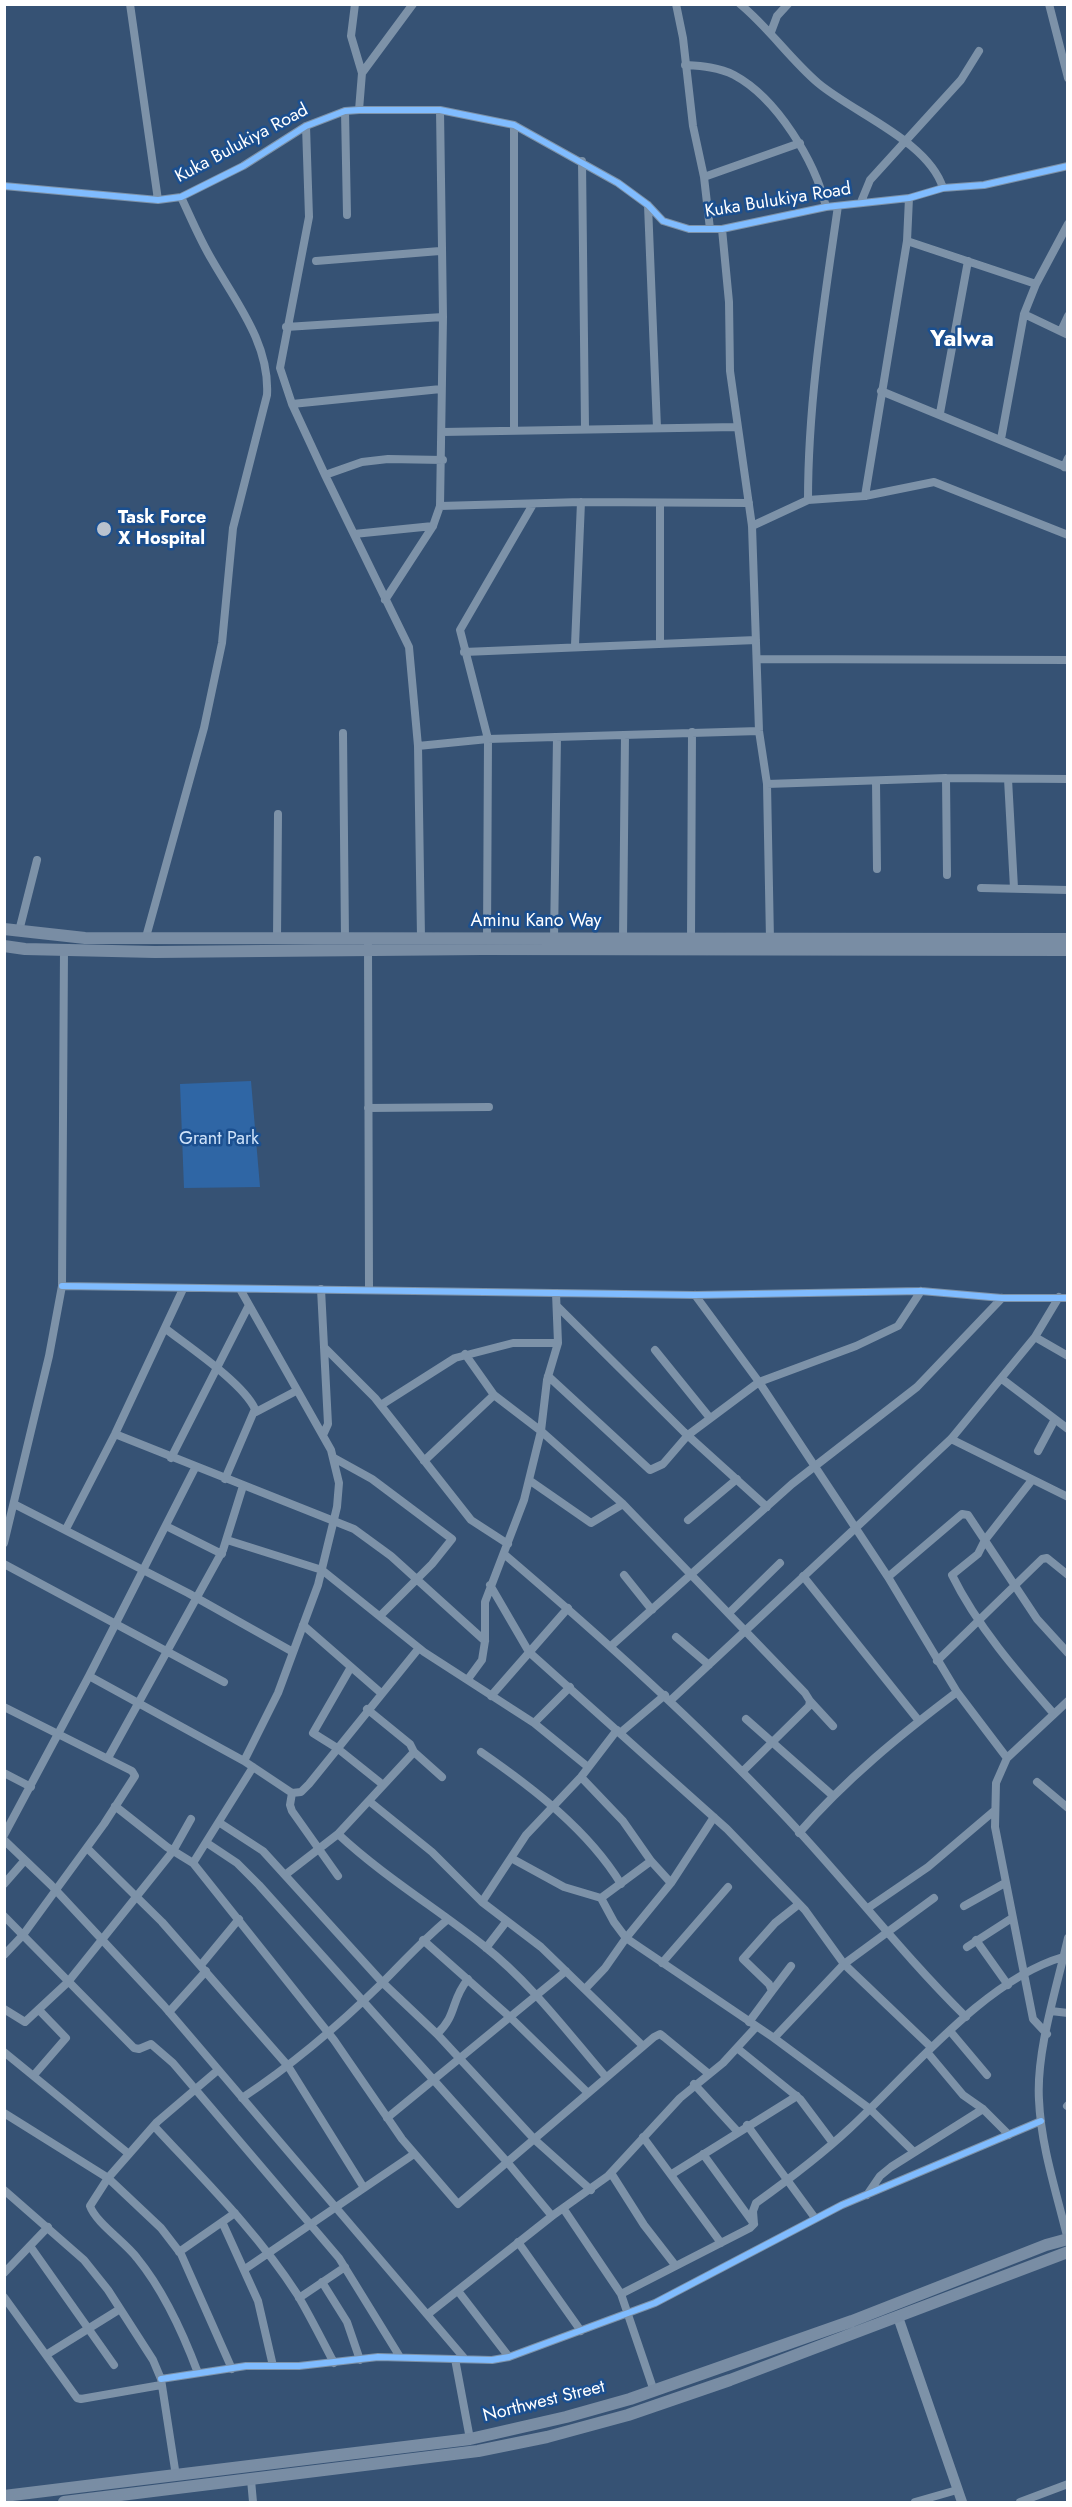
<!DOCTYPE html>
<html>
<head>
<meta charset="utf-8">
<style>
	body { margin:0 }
	#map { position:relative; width:1072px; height:2507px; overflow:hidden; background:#365274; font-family:Jost,sans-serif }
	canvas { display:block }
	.frame { position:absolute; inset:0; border:6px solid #fff; pointer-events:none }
</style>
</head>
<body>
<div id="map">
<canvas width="1072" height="2507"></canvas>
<div class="frame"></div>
</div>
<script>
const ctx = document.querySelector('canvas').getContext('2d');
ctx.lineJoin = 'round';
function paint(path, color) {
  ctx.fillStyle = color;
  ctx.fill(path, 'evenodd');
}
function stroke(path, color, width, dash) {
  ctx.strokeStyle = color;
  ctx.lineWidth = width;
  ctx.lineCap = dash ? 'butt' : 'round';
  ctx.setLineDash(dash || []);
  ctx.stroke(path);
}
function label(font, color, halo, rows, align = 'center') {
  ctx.font = font + ' Jost,sans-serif';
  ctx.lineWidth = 5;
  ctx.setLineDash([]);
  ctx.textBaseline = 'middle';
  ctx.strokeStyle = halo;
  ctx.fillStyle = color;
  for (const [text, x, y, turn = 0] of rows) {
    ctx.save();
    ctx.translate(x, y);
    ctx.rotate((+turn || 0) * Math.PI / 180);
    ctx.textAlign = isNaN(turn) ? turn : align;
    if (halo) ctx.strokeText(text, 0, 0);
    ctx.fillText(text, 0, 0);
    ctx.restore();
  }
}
const green = new Path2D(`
	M251,1081L260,1187L184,1188L180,1084Z`);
const minor = new Path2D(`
	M130,4L158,200
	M355,4L351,36L362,73
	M676,4L683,38L693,126L704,177L710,229
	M740,4C769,28 790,59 818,83C855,114 928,141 943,188
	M1049,4L1068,78
	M771,32L777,16L788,4
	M685,65C701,66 719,67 734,75C777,98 815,161 826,207
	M359,110L362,73L413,4
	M345,111L347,215
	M306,126L309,217L280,368L292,404L325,475L409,647L418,746L421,938
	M582,161L585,428
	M704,177L800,143
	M4,186L158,200L181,197L243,166L306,126L345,111L359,110H440L514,125L618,183L648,205L663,221L689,229H722L826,207L909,198L943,188L984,185L1068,166
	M861,202L870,180L961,80L979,51
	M648,205L657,428
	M722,229L729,302L730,371L752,526L759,731L767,784L770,940
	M907,241L1036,284
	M316,261L440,251
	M1024,314L1068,335
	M286,327L443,317
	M1061,331L1068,316
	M881,391L1068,468
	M292,404L441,389
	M940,413L968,261
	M514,431V125
	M442,432L737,427
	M1001,439L1024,314L1036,284L1068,224
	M1064,467L1068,458
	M325,475L362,462L388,459L443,460
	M865,496L907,241L909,198
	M808,500C808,401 824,303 838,206
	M440,506L581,502L749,503
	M752,526L808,500L865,496L934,482L1068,535
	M354,534L433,526
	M385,600L433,526L440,506L443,317L440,110
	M660,643V503
	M575,645L581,502
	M464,652L756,640
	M758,659L1068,660
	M343,733L345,939
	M418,746L488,739L759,731
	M946,778L947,875
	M1008,779L1014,888
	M876,781L877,869
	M767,784L946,778L1068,779
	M981,888L1068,890
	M19,931L37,860
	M146,937L204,728L222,643L233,528L267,395C270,344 236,302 212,260C200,240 191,218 181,197
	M277,939L278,814
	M487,940L488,739L460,630L532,506
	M554,940L557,737
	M623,940L625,735
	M691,940L692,732
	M368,945L369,1289
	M368,1108L489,1107
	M62,1286L695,1295L921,1291L1002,1298H1068
	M240,1289L331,1450L339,1483L337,1507L318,1585L278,1693L244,1761
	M321,1289L328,1424L323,1435
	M695,1295L759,1382L888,1577L957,1692L1007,1758
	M557,1306L684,1432L767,1507
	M166,1329C189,1347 243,1383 255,1409L225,1479
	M1035,1337L1068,1356
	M325,1348L375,1398L471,1520L508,1544
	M655,1350L710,1418
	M465,1354L494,1395L541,1431L623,1504L805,1693L810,1701L809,1706L742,1772
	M548,1376L650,1470L663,1464L688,1435L759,1382L856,1346L898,1326L921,1291
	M1002,1379L1068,1429
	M381,1405L455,1358L513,1343H558
	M256,1412L296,1391
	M115,1434L354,1529L391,1556L485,1641
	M951,1439L1068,1497
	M1038,1451L1054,1421
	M171,1458L249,1305
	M334,1458L372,1479L452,1539L432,1564L380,1616
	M424,1461L494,1395
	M529,1480L591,1523L623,1504
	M1032,1480L985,1540L978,1554L952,1575C977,1626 1017,1672 1054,1714
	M14,1504L188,1593L293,1652
	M688,1520L737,1479
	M166,1526L222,1554
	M66,1529L115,1434L183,1289
	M227,1540L322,1570L424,1652L534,1723L570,1687
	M4,1543L49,1356L62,1286L64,949
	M504,1554C600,1636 693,1719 780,1811C844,1878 900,1952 966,2017
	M4,1564L224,1682
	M624,1575L652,1610
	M803,1576L919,1721
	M888,1577L962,1514L968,1515L1037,1619L1068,1653
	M490,1585L529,1652L727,1829L805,1910L844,1964L931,2047
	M730,1612L780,1563
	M303,1625L381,1693
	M676,1637L709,1665
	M611,1646L792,1484L917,1387L1002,1298
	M937,1661L1042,1559L1047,1558L1068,1575
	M351,1667L313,1733L337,1748L382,1784
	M89,1676L244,1761L292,1793L301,1792L309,1784L419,1648
	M468,1679L482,1660L485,1641V1602L524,1500L541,1431L547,1380L558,1343L556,1293
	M491,1696L568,1608
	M671,1700L951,1439L1035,1337L1059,1297
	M810,1701L833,1726
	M4,1707L132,1771L135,1776L104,1824L23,1935L4,1955
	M746,1719L832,1795
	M534,1723L588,1767
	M620,1733L665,1695
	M414,1752L442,1777
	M481,1752C533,1788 588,1830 621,1884
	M108,1758L223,1550L243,1486
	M4,1773L31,1787
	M581,1777L623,1821L651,1861L671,1883
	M1037,1782L1068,1808
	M292,1793L290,1805L292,1811L338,1876
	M369,1801L432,1852L482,1902L541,1947L642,2045
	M115,1806L167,1847L193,1863L334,2040L402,2139L458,2204L654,2037L660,2034L664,2037L709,2074
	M714,1817L671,1883L626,1938L774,2038L870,2109L914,2152
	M220,1823L263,1851L382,1982L437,2034L535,2140L591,2190
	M799,1833C846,1779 900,1735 957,1692
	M338,1834C383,1876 436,1908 484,1946C531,1983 568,2033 606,2077
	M4,1835L89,1676L195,1468
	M4,1840L51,1885L164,2006L465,2359
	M207,1843L237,1863L259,1885L508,2163L552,2216
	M87,1848L162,1922L288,2066L364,2188
	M511,1858L564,1887L601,1898L651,1861
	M193,1863L253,1767
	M285,1875L338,1834L414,1752L410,1744L367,1709
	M4,1884L25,1860
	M482,1902L526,1835L581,1777L617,1730
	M964,1906L1005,1883
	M868,1908L928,1867L994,1811
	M4,1916L134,2048L139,2049L151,2044L173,2063L339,2258L400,2357
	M1068,1938C1057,1987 1036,2051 1039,2100C1041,2147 1057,2194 1068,2240
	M423,1940L511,2018L588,2093
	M976,1940L1008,1985
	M967,1947L1012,1918
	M486,1948L506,1922
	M662,1963L728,1887
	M201,1965L239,1919
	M585,1989L605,1968L626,1938L614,1922L601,1898
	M772,1991L791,1966
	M4,2009L25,2022L68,1982L173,1851L191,1819
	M1051,2011L1068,2013
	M169,2012L206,1971
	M749,2022L772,1991L769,1984L743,1959L775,1923L799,1904
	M950,2031L987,2075
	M437,2034C458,2014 450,2001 468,1979
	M1047,2034L1033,2019L995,1827L996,1783L1007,1758L1068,1701
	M774,2038L844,1964L934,1898
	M737,2048L800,2099L833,2143
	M4,2052L129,2154
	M927,2052L963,2095L983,2109L1009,2135
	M34,2075L66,2038L39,2010
	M694,2084L738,2132
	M242,2098C292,2065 338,2026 381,1984C403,1962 423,1940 447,1920
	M1067,2106L1068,2105
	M4,2113L108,2178L161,2228L181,2254L232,2369
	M387,2118L566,1971
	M747,2125L815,2218
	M154,2126C204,2180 257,2232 297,2294C310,2316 322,2340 334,2363
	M643,2137L721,2243
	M703,2154L754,2224
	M611,2173L644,2225L675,2265
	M672,2174L797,2096
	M4,2190L84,2260L108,2290L153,2360L161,2379L176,2476
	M867,2195L880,2176L891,2167L983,2109
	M563,2208L621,2294L654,2391
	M223,2224L258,2301L273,2366
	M518,2242L581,2331
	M30,2246L114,2365
	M179,2252L235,2213
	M245,2269L414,2154
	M4,2273L48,2227
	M322,2282L347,2322L360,2360
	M458,2291L509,2357
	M621,2294L750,2228L754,2224L753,2211L756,2203C788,2180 820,2156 849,2129C909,2074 984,1980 1063,1957
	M4,2297L77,2398L81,2399L161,2385
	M299,2298L345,2267
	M428,2314L552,2216L608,2176L680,2098L723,2063L756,2027
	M46,2355L120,2309
	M455,2359L470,2439
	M198,2373C183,2333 164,2291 137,2258C125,2242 96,2223 90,2206L108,2178L157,2122L218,2070
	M161,2379L246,2366H299L378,2357L492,2360L509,2357L655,2303L842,2205L1041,2121
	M251,2480L253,2502
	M915,2502L957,2490
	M1020,2502L1068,2484`);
const tertiary = new Path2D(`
	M898,2317L962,2502`);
const secondary = new Path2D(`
	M4,929L85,938L1068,939
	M4,946L25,949L155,952L482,949L1068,950
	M4,2496L470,2439L566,2417L630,2399L852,2321L1046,2245L1068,2239
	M64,2502L478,2451L547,2437L628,2415L730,2380L1068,2252`);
const cycleway = new Path2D(`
	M4,186L158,200L181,197L243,166L306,126L345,111L359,110H440L514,125L618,183L648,205L663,221L689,229H722L826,207L909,198L943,188L984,185L1068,166
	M62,1286L695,1295L921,1291L1002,1298H1068
	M161,2379L246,2366H299L378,2357L492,2360L509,2357L655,2303L842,2205L1041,2121`);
const markers = [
	[104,529,8,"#b9c2ce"]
];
const streetNames = [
	["Kuka Bulukiya Road",242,144,-28],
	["Kuka Bulukiya Road",778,201,-9],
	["Aminu Kano Way",536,922],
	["Northwest Street",544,2402,-14]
];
const poiNames = [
	["Task Force",118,519],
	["X Hospital",118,540]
];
const parkNames = [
	["Grant Park",219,1140]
];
const districtNames = [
	["Yalwa",962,340]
];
paint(green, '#2f66a5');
stroke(minor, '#7d92a8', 8);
stroke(tertiary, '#7d92a8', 10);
stroke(secondary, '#798da4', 12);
stroke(cycleway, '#80bcff', 6);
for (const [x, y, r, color] of markers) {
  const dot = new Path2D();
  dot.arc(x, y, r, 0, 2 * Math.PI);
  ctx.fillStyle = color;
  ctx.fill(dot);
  stroke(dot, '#1b4f8f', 2);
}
label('18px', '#fff', '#1b4f8f', streetNames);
label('bold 18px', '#fff', '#1b4f8f', poiNames, 'left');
label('18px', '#cfe3fa', '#1b4f8f', parkNames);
label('bold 24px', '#fff', '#1b4f8f', districtNames);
</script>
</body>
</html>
